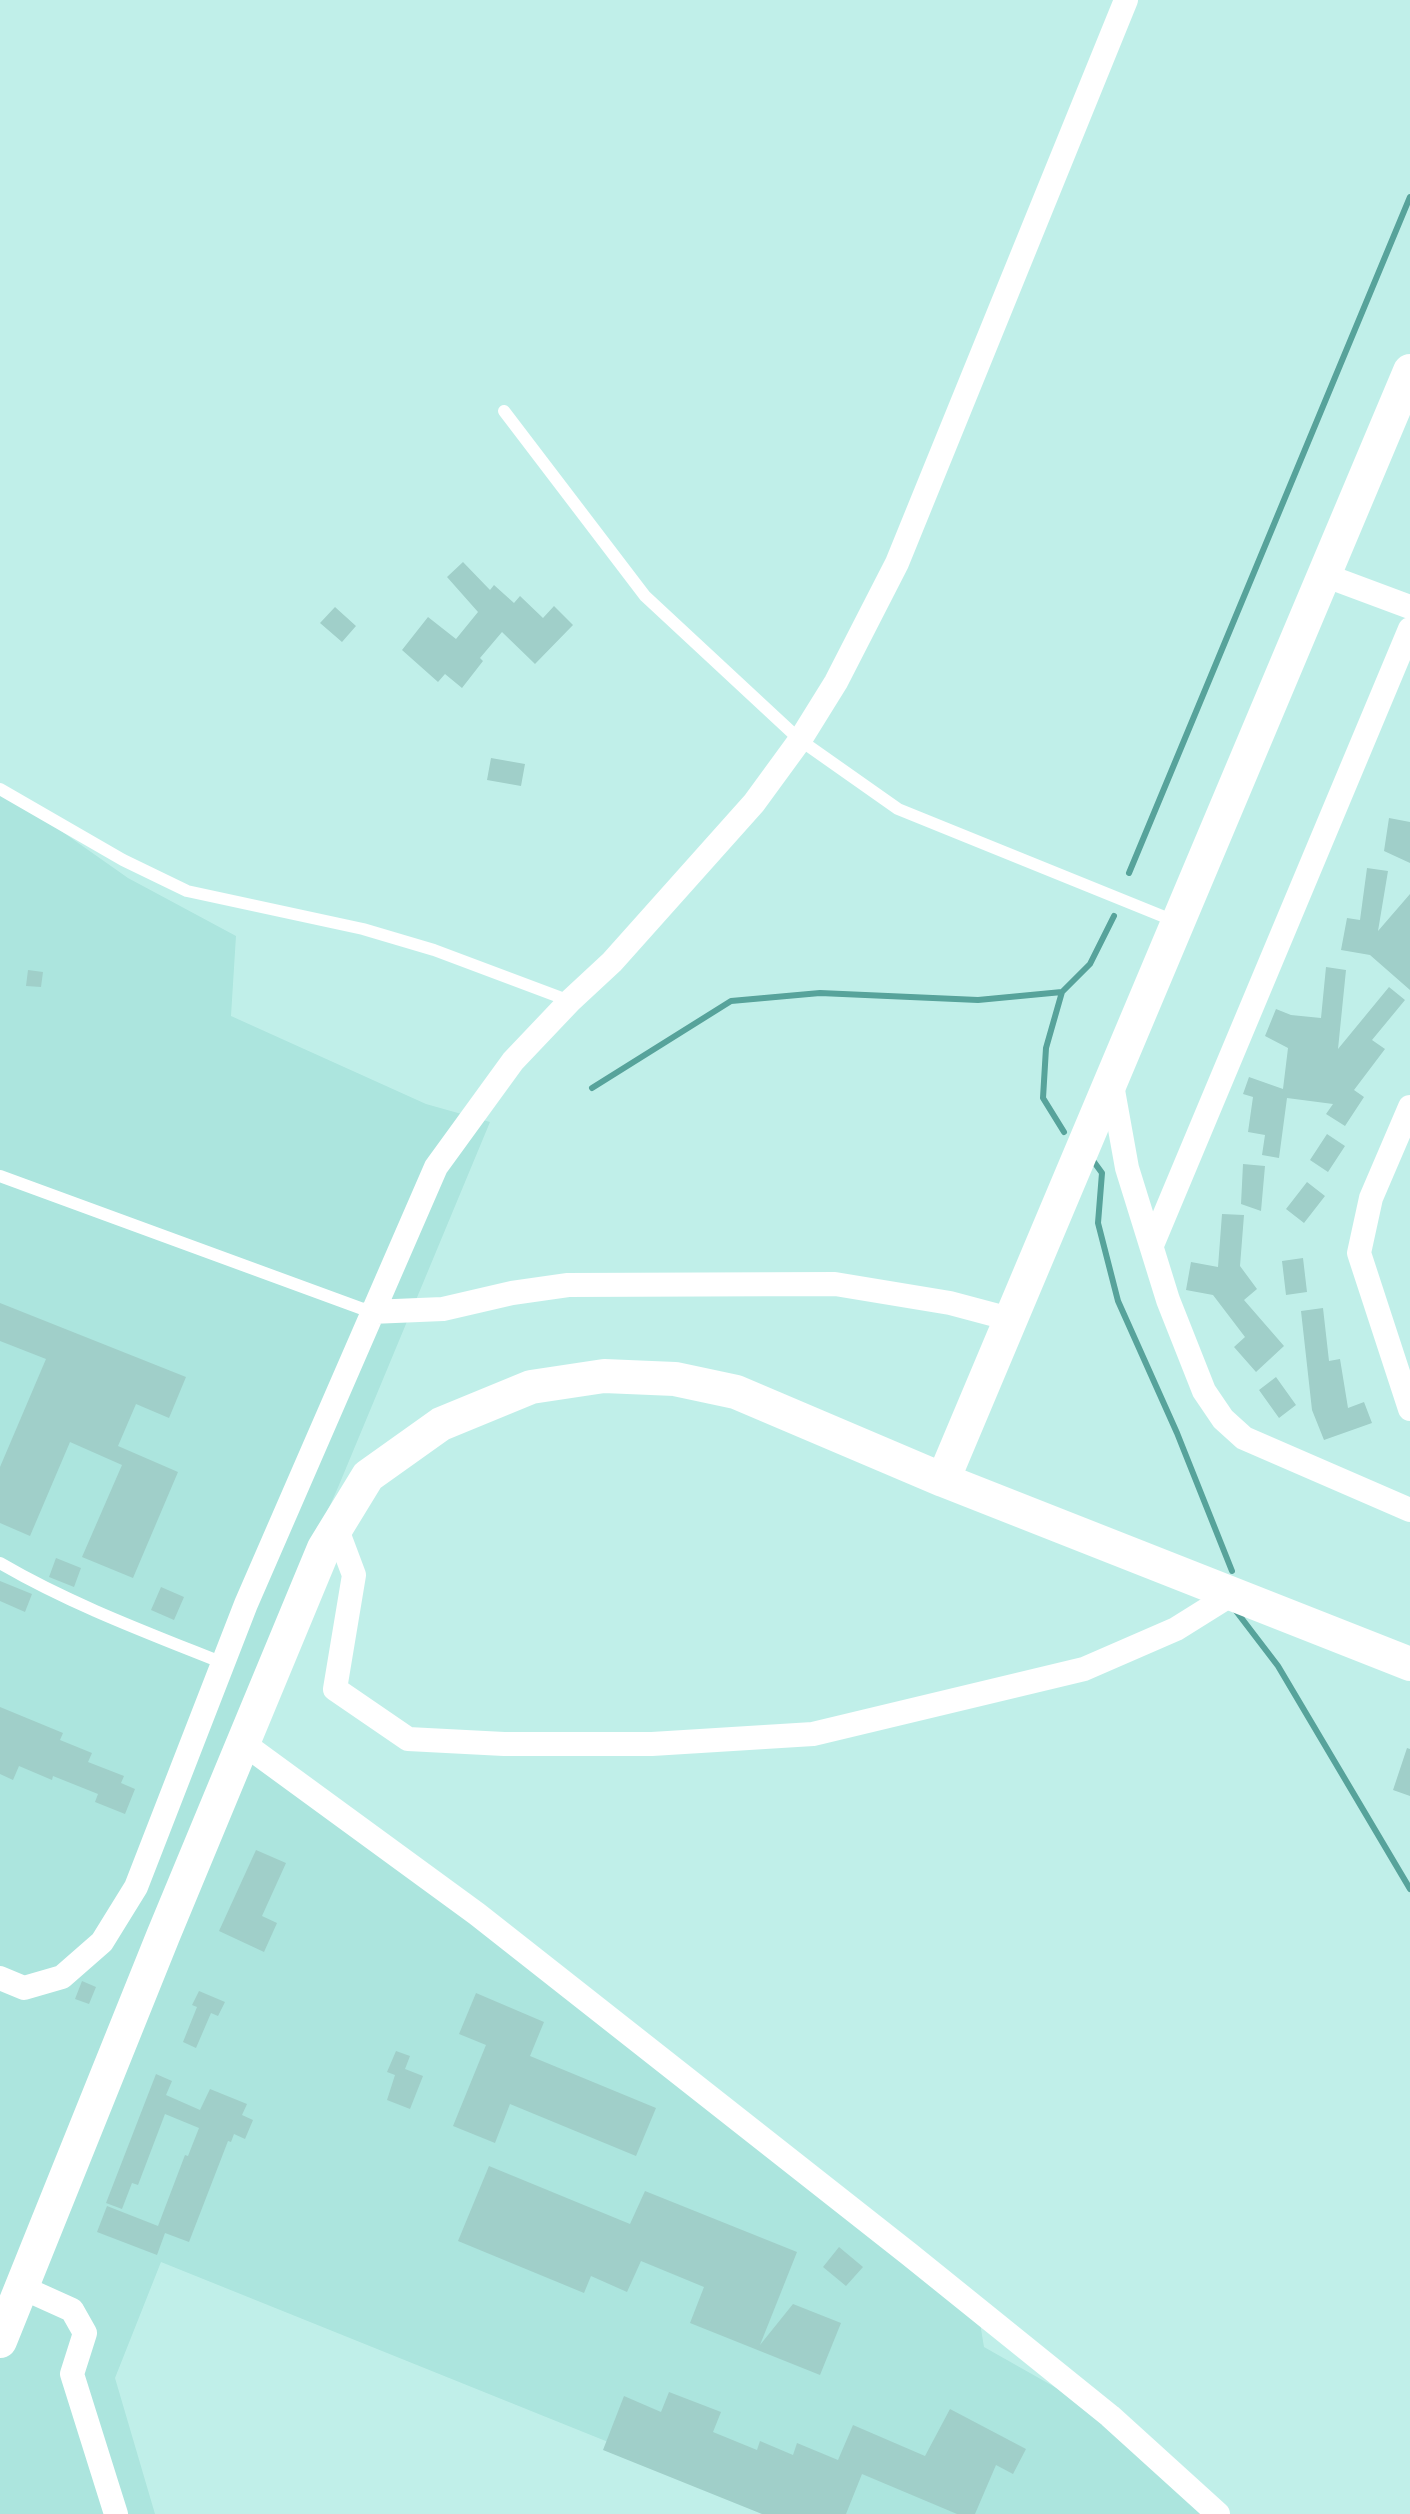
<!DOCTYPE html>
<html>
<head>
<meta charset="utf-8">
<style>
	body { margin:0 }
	canvas { display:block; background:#c0efe9 }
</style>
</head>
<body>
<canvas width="1410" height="2514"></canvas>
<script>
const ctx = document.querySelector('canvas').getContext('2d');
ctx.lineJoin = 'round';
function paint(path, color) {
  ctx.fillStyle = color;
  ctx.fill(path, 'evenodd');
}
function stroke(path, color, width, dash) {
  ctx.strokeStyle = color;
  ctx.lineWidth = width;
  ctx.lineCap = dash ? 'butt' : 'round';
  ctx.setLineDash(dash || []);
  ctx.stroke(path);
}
const built = new Path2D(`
	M0,788L128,878L236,936L231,1016L426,1104L490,1122L339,1485L226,1743L322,1792L979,2317L984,2347L1060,2390L1212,2514H787L161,2262L115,2378L155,2514H0Z`);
const stream = new Path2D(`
	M1129,873L1410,197
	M1062,992L1046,1048L1043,1098L1064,1132
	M592,1088L731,1001L820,993L978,1000L1062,992L1090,964L1114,916
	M1094,1162L1102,1173L1098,1223L1118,1301L1177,1433L1232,1571
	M1236,1611L1278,1666L1410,1889`);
const building = new Path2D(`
	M463,562L490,590L494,585L514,603L520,596L543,618L554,606L573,625L535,664L502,632L480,658L483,661L462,688L445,674L438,682L402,650L428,617L456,639L478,612L447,577Z
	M335,607L356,626L342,642L320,623Z
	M491,758L525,764L521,786L487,780Z
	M1389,818L1410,822V863L1384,851Z
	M1367,868L1388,871L1378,931L1410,894V990L1370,955L1341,950L1347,918L1360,920Z
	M1326,967L1346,970L1338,1049L1389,987L1405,1000L1372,1040L1385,1049L1354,1090L1364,1097L1345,1126L1326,1114L1333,1104L1287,1098L1279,1158L1262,1155L1265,1135L1248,1132L1253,1097L1243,1094L1249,1077L1283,1089L1288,1048L1265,1036L1276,1009L1291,1015L1321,1018Z
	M28,970L43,972L41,987L26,986Z
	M1327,1134L1345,1146L1328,1172L1310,1160Z
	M1243,1164L1265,1166L1261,1211L1241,1204Z
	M1307,1182L1325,1196L1304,1223L1286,1209Z
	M1222,1214L1244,1215L1240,1266L1257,1289L1244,1300L1284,1346L1256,1372L1234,1347L1245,1337L1213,1295L1186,1290L1191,1262L1218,1267Z
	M1303,1258L1307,1292L1286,1295L1282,1261Z
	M0,1303L186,1377L169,1418L136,1404L118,1446L178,1472L133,1578L82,1557L122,1465L70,1442L30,1536L0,1523V1467L46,1359L0,1341Z
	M1323,1308L1329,1361L1340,1359L1348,1408L1364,1402L1372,1423L1324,1440L1312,1410L1301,1311Z
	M1276,1377L1296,1405L1279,1418L1259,1390Z
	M56,1558L81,1568L74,1587L49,1577Z
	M0,1581L32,1594L25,1612L0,1601Z
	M161,1587L184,1597L174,1620L151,1610Z
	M0,1707L63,1733L60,1740L92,1753L88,1762L124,1776L121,1783L135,1789L125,1814L95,1802L98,1794L53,1776L52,1780L19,1766L13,1780L0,1774Z
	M1407,1748L1410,1749V1796L1393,1790Z
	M256,1850L286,1863L262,1916L277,1923L264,1952L219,1931Z
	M82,1981L96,1987L89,2004L75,1999Z
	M199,1991L225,2002L218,2016L211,2013L196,2048L183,2042L197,2007L192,2005Z
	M476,1993L544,2022L530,2056L656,2108L636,2156L510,2104L495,2143L453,2126L486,2045L459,2034Z
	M396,2051L410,2056L405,2069L423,2076L410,2109L387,2100L395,2075L387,2072Z
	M156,2074L172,2081L166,2095L200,2110L210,2089L247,2104L242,2115L253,2120L245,2139L234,2134L231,2142L228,2141L189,2242L165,2233L157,2255L97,2232L107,2206L158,2226L185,2155L188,2156L199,2128L165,2114L138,2185L132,2183L122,2209L106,2203Z
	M489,2166L630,2224L645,2191L797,2252L760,2345L793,2304L841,2323L820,2375L690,2323L704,2287L641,2261L627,2292L591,2276L584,2293L458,2241Z
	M839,2247L863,2267L846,2286L823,2267Z
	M669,2392L721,2412L713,2432L757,2450L760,2441L793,2455L797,2443L838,2460L853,2425L925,2456L950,2409L1026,2449L1013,2474L996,2465L975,2514H957L862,2474L846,2514H762L603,2450L624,2396L661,2412Z`);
const lane = new Path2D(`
	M504,411L645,596L800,740L898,809L1177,922
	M0,789L123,860L187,891L363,929L434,950L570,1001
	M0,1176L371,1312
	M0,1563C70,1604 148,1633 223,1663`);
const street = new Path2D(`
	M1324,575L1410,607
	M1111,1079L1127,1168L1168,1300L1204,1391L1223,1419L1244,1438L1410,1510
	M1410,1107L1371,1198L1359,1253L1410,1409
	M1152,1245L1410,629
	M371,1312L443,1309L512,1293L568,1285L835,1284L950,1303L1010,1319
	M336,1527L354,1575L335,1689L408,1739L504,1744H652L813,1734L1084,1669L1176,1629L1232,1594
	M243,1743L477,1914L909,2254L1110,2416L1218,2514
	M0,1978L24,1988L62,1977L102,1942L136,1887L246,1604L436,1167L513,1061L570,1001L612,962L754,803L800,740L836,682L897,563L1126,0
	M21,2287L72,2310L85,2333L72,2374L116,2514`);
const secondary = new Path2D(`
	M943,1480L1410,371
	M0,2341L163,1936L324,1548L368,1476L441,1424L531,1387L604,1376L675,1379L736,1392L943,1480L1410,1664`);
paint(built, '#ace5de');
stroke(stream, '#57a39b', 6);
paint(building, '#a0cfc9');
stroke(lane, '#fff', 12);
stroke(street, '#fff', 24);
stroke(secondary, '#fff', 34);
</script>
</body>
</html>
